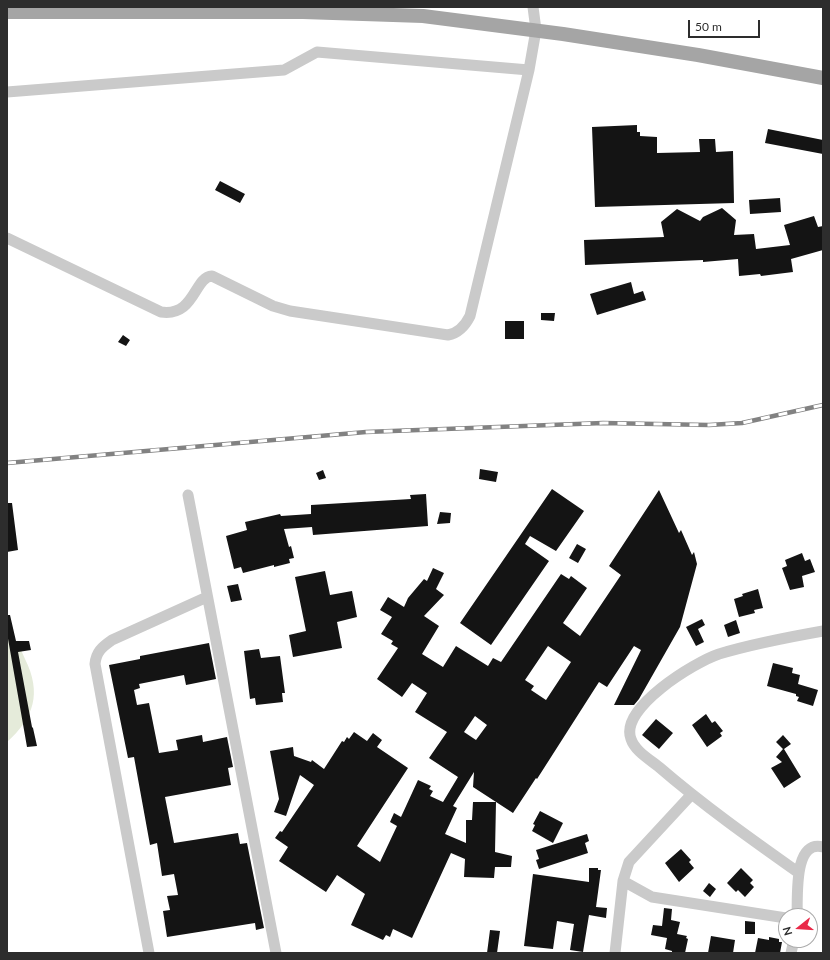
<!DOCTYPE html>
<html>
<head>
<meta charset="utf-8">
<style>
	body { margin:0 }
	#map { position:relative; width:830px; height:960px; overflow:hidden; background:#fff; font-family:Lato,sans-serif }
	canvas { display:block }
	.frame { position:absolute; inset:0; border:8px solid #2d2d2d; pointer-events:none }
	.north { position:absolute; left:778px; top:908px; width:40px; height:40px; box-sizing:border-box; background:#fff; border:1px solid #ababab; border-radius:50%; rotate:253deg; font-size:11px; font-weight:700; line-height:16px; text-align:center; color:#2d2d2d }
	.north::after { content:''; display:block; margin:auto; width:14px; height:18px; background:#e92a49; clip-path:polygon(50% 0,100% 100%,50% 72%,0 100%) }
	.scale { position:absolute; left:688px; top:20px; width:72px; height:18px; box-sizing:border-box; border:2px solid #2d2d2d; border-top:0; padding-left:5px; font-size:12px; line-height:14px; white-space:nowrap; color:#2d2d2d; -webkit-text-stroke:3px #fff; paint-order:stroke }
</style>
</head>
<body>
<div id="map">
<canvas width="830" height="960"></canvas>
<div class="frame"></div>
<div class="north">N</div>
<div class="scale">50 m</div>
</div>
<script>
const ctx = document.querySelector('canvas').getContext('2d');
ctx.lineJoin = 'round';
function paint(path, color) {
  ctx.fillStyle = color;
  ctx.fill(path, 'evenodd');
}
function stroke(path, color, width, dash) {
  ctx.strokeStyle = color;
  ctx.lineWidth = width;
  ctx.lineCap = dash ? 'butt' : 'round';
  ctx.setLineDash(dash || []);
  ctx.stroke(path);
}
const green = new Path2D(`
	M7,636C19,642 20,648 25,659C42,693 34,718 7,742Z`);
const building = new Path2D(`
	M637,125V132H640V136L657,137V153L700,152L699,139H715L716,152L733,151L734,203L595,207L592,127Z
	M768,129L823,140V154L765,143Z
	M220,181L245,194L240,203L215,190Z
	M780,198L781,212L750,214L749,200Z
	M722,208L736,220L734,235L754,234L756,249L790,245L784,225L814,216L818,227L823,226V250L791,259L793,272L761,276L760,274L739,276L738,259L703,262V260L585,265L584,240L664,237L661,222L677,209L700,221L703,217Z
	M631,282L634,294L643,291L646,300L597,315L590,294Z
	M541,313H555L554,321L541,320Z
	M505,321H524V339H505Z
	M123,335L130,340L126,346L118,342Z
	M480,469L498,472L496,482L479,479Z
	M323,470L326,478L319,480L316,473Z
	M552,489L584,511L556,551L530,536L525,544L549,561L491,645L460,623Z
	M659,490L679,533L681,530L692,555L694,552L697,564L680,627L639,699L634,705H614L641,650L634,646L607,687L599,682L537,779L536,778L513,813L473,787L474,772L453,806L457,808L445,834L466,843V820H472L473,802H496L495,852L512,856L511,867H495L494,878L464,877L465,859L451,853L412,938L393,929L390,937L386,935L383,940L351,925L365,894L337,875L326,892L279,861L288,847L275,838L280,831L282,832L314,785L300,775L286,816L274,812L279,799L270,751L293,747L294,756L311,762L312,760L324,769L342,741L344,742L347,737L349,739L354,732L367,741L373,733L382,740L377,747L408,768L357,846L380,862L397,826L390,822L394,813L401,817L418,780L431,786L429,789L433,791L430,796L443,802L458,777L429,758L447,732L415,712L427,693L412,683L402,697L377,679L398,648L391,644L393,641L381,634L392,617L380,610L388,597L404,607L408,598L424,579L427,581L433,568L444,573L436,589L444,595L424,616L439,626L422,654L443,667L456,646L488,666L493,658L501,662L561,574L569,579L571,576L587,588L563,623L580,636L621,575L609,566ZM548,646L571,662L546,700L531,690L534,686L525,680ZM475,716L487,725L476,740L464,732Z
	M426,494L428,526L313,535L312,527L284,529L289,547L291,546L294,558L289,559L290,563L274,567V565L243,573L241,567L234,569L226,536L247,530L245,522L280,514L281,516L311,514V505L411,499L410,495Z
	M7,503H12L18,550L7,552Z
	M440,512L451,513L450,523L437,524Z
	M577,544L586,549L578,563L569,558Z
	M802,553L805,561L810,559L815,572L802,576L804,587L790,590L782,568L787,566L785,560Z
	M325,571L330,595L352,591L357,617L337,622L342,648L293,657L289,635L306,631L295,577Z
	M238,584L242,600L231,602L227,586Z
	M758,589L763,608L754,610L755,613L739,617L734,599L743,596L742,594Z
	M7,615H10L16,641H29L31,650L18,652L32,727L33,728L37,746L27,747L7,633Z
	M702,619L705,625L698,629L704,642L696,646L686,627Z
	M736,620L740,633L728,637L724,625Z
	M209,643L216,679L186,685L184,675L139,684L140,688L134,690L137,705L149,703L159,753L178,750L176,740L202,735L203,742L227,737L233,767L228,768L231,785L165,797L174,843L238,833L240,844L247,843L264,928L256,930L255,923L167,937L163,911L170,910L167,896L178,895L174,874L162,876L157,843L150,845L134,757L128,758L109,665L140,659V656Z
	M259,649L261,658L280,656L285,693H282L283,702L256,705L255,698L250,699L244,651Z
	M773,663L793,668L792,673L800,675L798,684L818,690L813,706L797,701L799,697L796,696V694L767,686Z
	M706,714L712,723L715,721L723,731L720,733L722,736L707,747L692,725Z
	M656,719L673,733L659,749L642,735Z
	M783,735L791,744L784,749L801,777L784,788L771,768L782,762L776,757L783,749L776,742Z
	M540,811L563,823L553,843L532,831L535,825L533,824Z
	M587,834L589,841L585,843L588,853L539,869L536,860L539,859L536,850Z
	M681,849L691,860L689,862L694,868L679,882L665,863Z
	M589,868H598V870H601L596,907L607,908L606,918L589,915L583,952L570,950L574,924L557,921L553,949L524,946L533,874L589,882Z
	M741,868L753,880L750,883L754,887L745,897L738,890L736,892L727,883Z
	M709,883L716,889L710,897L703,891Z
	M664,908L672,909L671,920L680,922L677,934L687,936L686,938L688,939L685,953H672V951L665,949L667,938L651,935L653,925L662,926Z
	M745,921L755,922V934H745Z
	M490,930L500,931L497,953H487Z
	M711,936L735,940L733,953H708Z
	M769,937L779,939V942H782L780,953H755L758,938L769,940Z`);
const minor = new Path2D(`
	M7,92L284,70L317,52L529,70
	M7,238L161,312C195,317 194,277 212,276L273,306L290,311L448,335C459,333 465,326 470,316L529,70L536,30L533,7
	M188,495L276,953
	M799,873C751,839 703,805 659,767C649,759 635,751 631,739C619,708 695,662 719,654C752,644 789,637 823,631
	M623,881L652,897L786,918
	M797,916C798,898 793,839 823,847
	M149,953L95,664C96,652 102,647 112,640L207,597
	M615,953L623,881L629,862L691,795
	M791,953L794,940`);
const major = new Path2D(`
	M7,12H303L423,16L563,34L698,55L823,78`);
const rail = new Path2D(`
	M7,463L366,432L603,423L709,425L742,423L823,405`);
paint(green, '#e5ebda');
paint(building, '#141414');
stroke(minor, '#cacaca', 11);
stroke(major, '#a5a5a5', 14);
stroke(rail, '#828282', 4.5);
stroke(rail, '#fff', 3, [9]);
</script>
</body>
</html>
